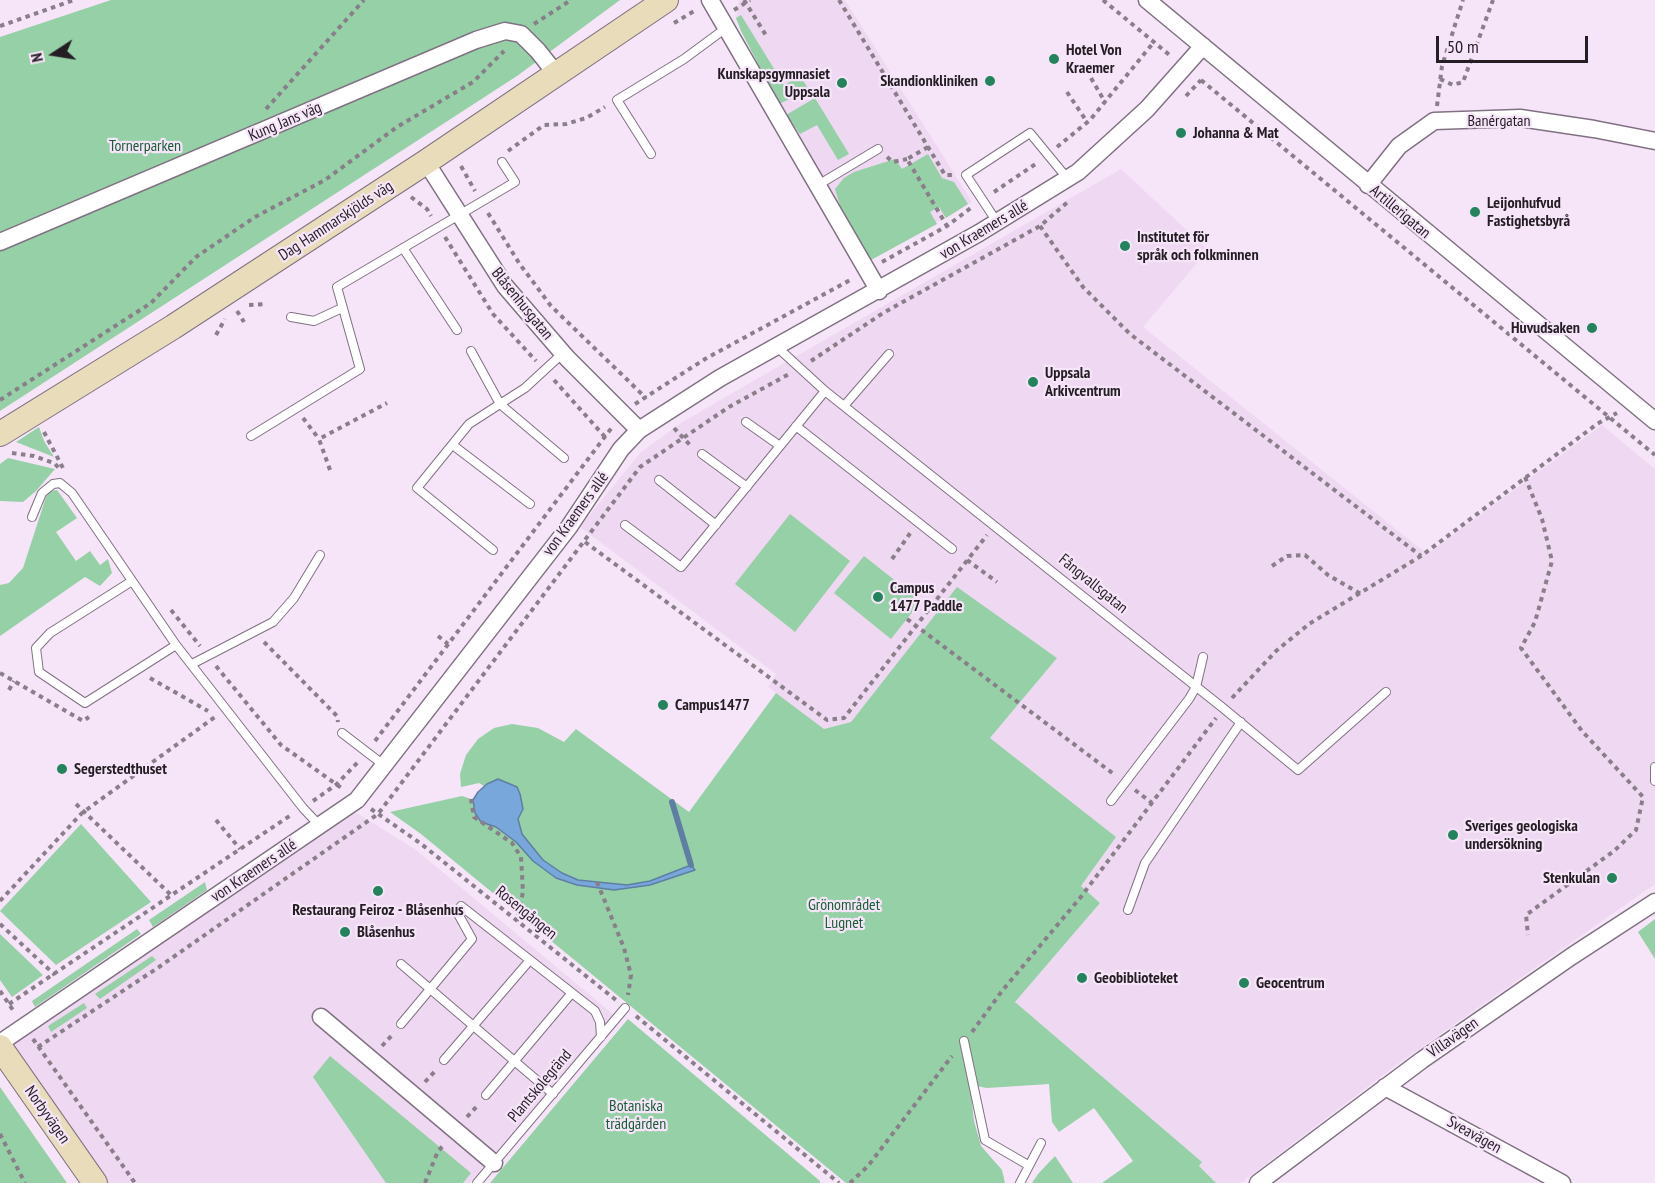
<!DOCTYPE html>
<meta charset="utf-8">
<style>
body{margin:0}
#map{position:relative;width:1655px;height:1183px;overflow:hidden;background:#f6e5f8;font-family:"PT Sans Narrow",sans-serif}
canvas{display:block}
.north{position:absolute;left:24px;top:24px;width:60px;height:60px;-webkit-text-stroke:4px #f6e5f8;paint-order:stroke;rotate:258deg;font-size:16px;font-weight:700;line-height:24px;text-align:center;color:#241d24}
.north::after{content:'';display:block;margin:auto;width:21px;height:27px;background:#241d24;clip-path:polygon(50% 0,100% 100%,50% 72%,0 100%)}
.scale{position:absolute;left:1436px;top:36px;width:152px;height:27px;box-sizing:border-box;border:3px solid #241d24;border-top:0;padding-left:8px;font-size:18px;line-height:21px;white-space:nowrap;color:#241d24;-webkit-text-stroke:4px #f6e5f8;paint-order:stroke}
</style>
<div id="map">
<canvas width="1655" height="1183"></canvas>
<div class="north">N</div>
<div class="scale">50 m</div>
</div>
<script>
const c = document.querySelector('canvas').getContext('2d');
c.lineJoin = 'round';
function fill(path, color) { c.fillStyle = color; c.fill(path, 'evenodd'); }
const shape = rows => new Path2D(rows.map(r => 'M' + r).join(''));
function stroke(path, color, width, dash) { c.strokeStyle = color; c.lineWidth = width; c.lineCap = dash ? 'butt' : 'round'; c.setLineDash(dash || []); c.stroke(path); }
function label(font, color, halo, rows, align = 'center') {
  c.font = font + ' "PT Sans Narrow",sans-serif'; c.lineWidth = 4.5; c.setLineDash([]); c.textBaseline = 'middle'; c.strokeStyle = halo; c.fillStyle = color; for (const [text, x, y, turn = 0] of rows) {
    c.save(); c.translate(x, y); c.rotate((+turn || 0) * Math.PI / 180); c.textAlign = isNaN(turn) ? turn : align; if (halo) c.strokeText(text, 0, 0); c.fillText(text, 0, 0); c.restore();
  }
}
const built = shape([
 [739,0,845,0,972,202,871,260,779,104,741,31,736,18],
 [1121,169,1208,250,1143,327,1427,554,1602,425,1655,469,1655,884,1395,1066,1241,1183,1216,1183,1199,1166,1202,1162,1015,1002,1100,903,1081,886,1116,837,990,738,1057,658,957,588,851,722,824,729,768,687,776,674,580,527,640,453,684,421],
 [353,811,415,849,614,1015,470,1183,99,1183,4,1048]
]);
const green = shape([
 [111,0,620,0,517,76,0,411,0,37],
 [741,15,784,85,800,76,809,90,779,104,741,31,736,18],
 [815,98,849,154,838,160,817,125,800,134,786,115],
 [928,154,942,178,954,182,968,204,946,218,939,207,930,212,937,224,871,260,841,209,835,189,844,178,854,172,895,159,902,169],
 [39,427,44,441,54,457,16,442],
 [8,458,55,469,36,491,23,502,0,501,0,464],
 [57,490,77,518,56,532,76,561,90,551,100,565,108,559,112,573,100,586,85,577,0,636,0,585,9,583,23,568,48,491],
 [790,514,850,561,795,632,735,584],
 [864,556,921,601,891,639,834,593],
 [957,587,1057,658,990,738,1116,837,1081,886,1100,903,1015,1002,1202,1162,1199,1166,1216,1183,1102,1183,1133,1161,1094,1108,1059,1132,1052,1122,1049,1084,987,1088,970,1085,974,1121,981,1146,1002,1170,1005,1183,846,1183,421,834,390,812,462,796,474,800,484,786,479,783,461,787,460,774,466,755,478,739,494,728,512,724,538,728,564,742,576,729,689,812,776,693,824,729,851,722],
 [81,824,151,902,56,965,0,911],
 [205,882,207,890,153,927,149,920],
 [1655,919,1655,959,1638,932],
 [137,929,141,934,35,1007,32,1001],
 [0,934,43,975,12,997,0,980],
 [152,956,156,960,100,999,95,994],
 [84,1003,87,1008,51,1032,48,1026],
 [628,1019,820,1181,820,1183,490,1183],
 [330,1056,471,1173,463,1183,386,1183,313,1077],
 [0,1087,67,1183,0,1183],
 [1055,1156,1073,1183,1032,1183,1038,1174]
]);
const water = shape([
 [498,779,517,787,520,794,523,809,518,819,522,834,543,860,562,873,578,880,627,885,650,881,691,865,695,870,650,885,614,890,577,885,556,878,533,861,516,842,496,827,481,822,475,813,473,800,478,792,487,784,498,779]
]);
const stream = shape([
 [672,802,691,865]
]);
const path = shape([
 [744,0,767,37],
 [839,0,945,175,953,175],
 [1103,0,1172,57],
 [734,10,750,0],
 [674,23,696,10],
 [534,24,571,0],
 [0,26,74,0],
 [1091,78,1105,102],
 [1440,79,1453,85,1463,82,1493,0],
 [1201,80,1655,455],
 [1067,92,1087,122],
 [1186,96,1201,80],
 [1437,106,1442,66,1463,0],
 [266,109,364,0],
 [928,147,907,159,947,226],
 [1057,147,1090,120,1154,42],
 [508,151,544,125,566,124,586,118,605,107],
 [887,157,893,162,907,159],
 [461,166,475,191],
 [994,192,1037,163],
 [411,197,427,209,431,216],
 [488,213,519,263,551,306,646,398],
 [1040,226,1083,287,1130,334,1421,556],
 [445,237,493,314,536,361],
 [882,262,947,226,972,207],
 [249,305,267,304],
 [237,311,244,322],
 [216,335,225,319],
 [811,361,883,313,1040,226,1069,201],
 [554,380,605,437],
 [0,400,151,303,196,257,255,217,325,180,397,127,473,82,504,51],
 [635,404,705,359,852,279],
 [303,418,319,439],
 [674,428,691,446],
 [44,432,64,470],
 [12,453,34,456,54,463,61,470],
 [330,470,319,439,387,403],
 [1525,477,1542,519,1552,561,1535,622,1521,648,1582,731,1643,797,1636,830,1614,851,1526,915,1528,935],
 [585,542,827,720,844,718,987,535],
 [892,559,911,532],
 [967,560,997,582],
 [1272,566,1287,556,1305,555,1328,575,1361,594],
 [171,610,200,646],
 [907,619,1115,775],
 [438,636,448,644],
 [264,642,337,716,338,722],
 [216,666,281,745,343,789],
 [0,673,83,721,89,717],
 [150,678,208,711],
 [9,690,14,681],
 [1232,698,1276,651,1309,624,1421,556,1597,424,1617,413],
 [375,741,613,426],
 [1135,790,1152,803],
 [471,799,474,817,512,843,521,857,523,892,517,921],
 [313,801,337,784,359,761],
 [76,804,172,896],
 [371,809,420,843,616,1000],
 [216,820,240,849],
 [597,882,624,948,631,975,628,995],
 [0,901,82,813,215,717],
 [0,924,55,975],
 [0,991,15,1013],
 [9,1004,291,815],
 [636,1016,839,1183],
 [972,1032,1002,991,1080,898,1216,718],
 [33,1039,135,1183],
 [382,1046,393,1034],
 [38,1047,159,967,378,814,640,467,729,407,789,374],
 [425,1082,436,1070],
 [467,1117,478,1105],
 [0,1134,25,1183],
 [425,1183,438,1151,445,1144],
 [850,1183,868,1166,952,1056]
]);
const lane = shape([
 [651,154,617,100,684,59,726,28],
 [818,185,878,149],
 [997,222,966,175,1030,133,1067,178],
 [403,248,457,330],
 [291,317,314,321,342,308],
 [777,347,825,391,1223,708,1298,770,1386,692],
 [471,351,500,404,469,424,417,488,493,550],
 [563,353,525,388,500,404,564,458],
 [844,406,889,354],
 [746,422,780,446],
 [796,426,952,549],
 [251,436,360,369,337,287,515,182,502,162],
 [454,446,530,504],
 [702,454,747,487],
 [659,480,716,525],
 [32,517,42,493,53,484,60,483,72,493,176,645,303,808,320,826],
 [625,525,681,567,825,391],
 [132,581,50,633,36,648,39,672,85,703,176,645],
 [192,664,273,622,294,598,320,555],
 [342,733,385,766],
 [1655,767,1655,781],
 [1111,801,1189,699,1196,687,1203,657],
 [1128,910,1145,863,1241,722],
 [401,964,553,1094],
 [401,1024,472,939,457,912,461,906,595,1011,600,1022,601,1037],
 [964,1041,985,1140,1028,1165],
 [444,1060,530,960],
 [486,1095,571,994],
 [477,1183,625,1008],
 [1020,1183,1041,1143]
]);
const street = shape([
 [710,0,879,291],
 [1147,0,1655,421],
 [426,162,505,286,567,358,639,430],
 [1368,185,1399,146,1434,121,1520,118,1594,129,1655,141],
 [0,242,476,40,505,31,521,34,538,51,557,75],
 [321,1017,494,1163],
 [0,1043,357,800,569,527,621,449,639,430,720,378,979,233,1078,172,1147,109,1203,46],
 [1385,1087,1562,1183],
 [1258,1183,1422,1060,1572,956,1655,902]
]);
const secondary = shape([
 [0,434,173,327,426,162,666,0],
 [0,1047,95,1183]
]);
const markers = [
 [1054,59,6,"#22835c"],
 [990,81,6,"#22835c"],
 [842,83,6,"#22835c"],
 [1181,133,6,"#22835c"],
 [1475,212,6,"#22835c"],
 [1125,246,6,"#22835c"],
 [1592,328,6,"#22835c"],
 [1033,382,6,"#22835c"],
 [878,597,6,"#22835c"],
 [663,705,6,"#22835c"],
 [62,769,6,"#22835c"],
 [1453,835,6,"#22835c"],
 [1612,878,6,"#22835c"],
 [378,891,6,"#22835c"],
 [345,932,6,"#22835c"],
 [1082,978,6,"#22835c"],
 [1244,983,6,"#22835c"]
];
const poiNames = [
 ["Hotel Von",1066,50],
 ["Kraemer",1066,68],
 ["Kunskapsgymnasiet",830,74,"right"],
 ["Uppsala",830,92,"right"],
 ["Skandionkliniken",978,81,"right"],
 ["Johanna & Mat",1193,133],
 ["Leijonhufvud",1487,203],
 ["Fastighetsbyrå",1487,221],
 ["Institutet för",1137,237],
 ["språk och folkminnen",1137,255],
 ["Huvudsaken",1580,328,"right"],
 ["Uppsala",1045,373],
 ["Arkivcentrum",1045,391],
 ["Campus",890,588],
 ["1477 Paddle",890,606],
 ["Campus1477",675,705],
 ["Segerstedthuset",74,769],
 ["Sveriges geologiska",1465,826],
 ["undersökning",1465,844],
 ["Stenkulan",1600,878,"right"],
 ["Restaurang Feiroz - Blåsenhus",378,910,"center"],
 ["Blåsenhus",357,932],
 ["Geobiblioteket",1094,978],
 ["Geocentrum",1256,983]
];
const streetNames = [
 ["Banérgatan",1499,121],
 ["Kung Jans väg",285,122,-23],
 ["Artillerigatan",1400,212,40],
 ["Dag Hammarskjölds väg",336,221,-33],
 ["von Kraemers allé",984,230,-31],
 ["Blåsenhusgatan",522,304,51],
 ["von Kraemers allé",576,514,-54],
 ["Fångvallsgatan",1093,584,39],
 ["von Kraemers allé",254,871,-34],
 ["Rosengången",526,913,39],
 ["Villavägen",1453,1038,-35],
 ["Plantskolegränd",540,1086,-50],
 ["Norbyvägen",47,1115,55],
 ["Sveavägen",1474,1135,29]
];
const parkNames = [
 ["Tornerparken",145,146],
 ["Grönområdet",844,905],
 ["Lugnet",844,923],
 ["Botaniska",636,1106],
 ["trädgården",636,1124]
];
fill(built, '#efd8f1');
fill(green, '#95d0a6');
fill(water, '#78a7db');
stroke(water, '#5f7ea4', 1.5);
stroke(stream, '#5f7ea4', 6);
stroke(lane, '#807182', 10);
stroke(street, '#807182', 19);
stroke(secondary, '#807182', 26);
stroke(path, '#897e8a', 4, [4.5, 4.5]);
stroke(lane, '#fff', 8);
stroke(street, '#fff', 16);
stroke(secondary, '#e8dcbb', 24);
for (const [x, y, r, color] of markers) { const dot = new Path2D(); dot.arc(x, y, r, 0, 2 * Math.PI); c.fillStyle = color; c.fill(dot); stroke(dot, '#f6e5f8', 2); }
label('bold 16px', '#241d24', '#f6e5f8', poiNames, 'left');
label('16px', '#241d24', '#f6e5f8', streetNames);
label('16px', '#165e34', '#f6e5f8', parkNames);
</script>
